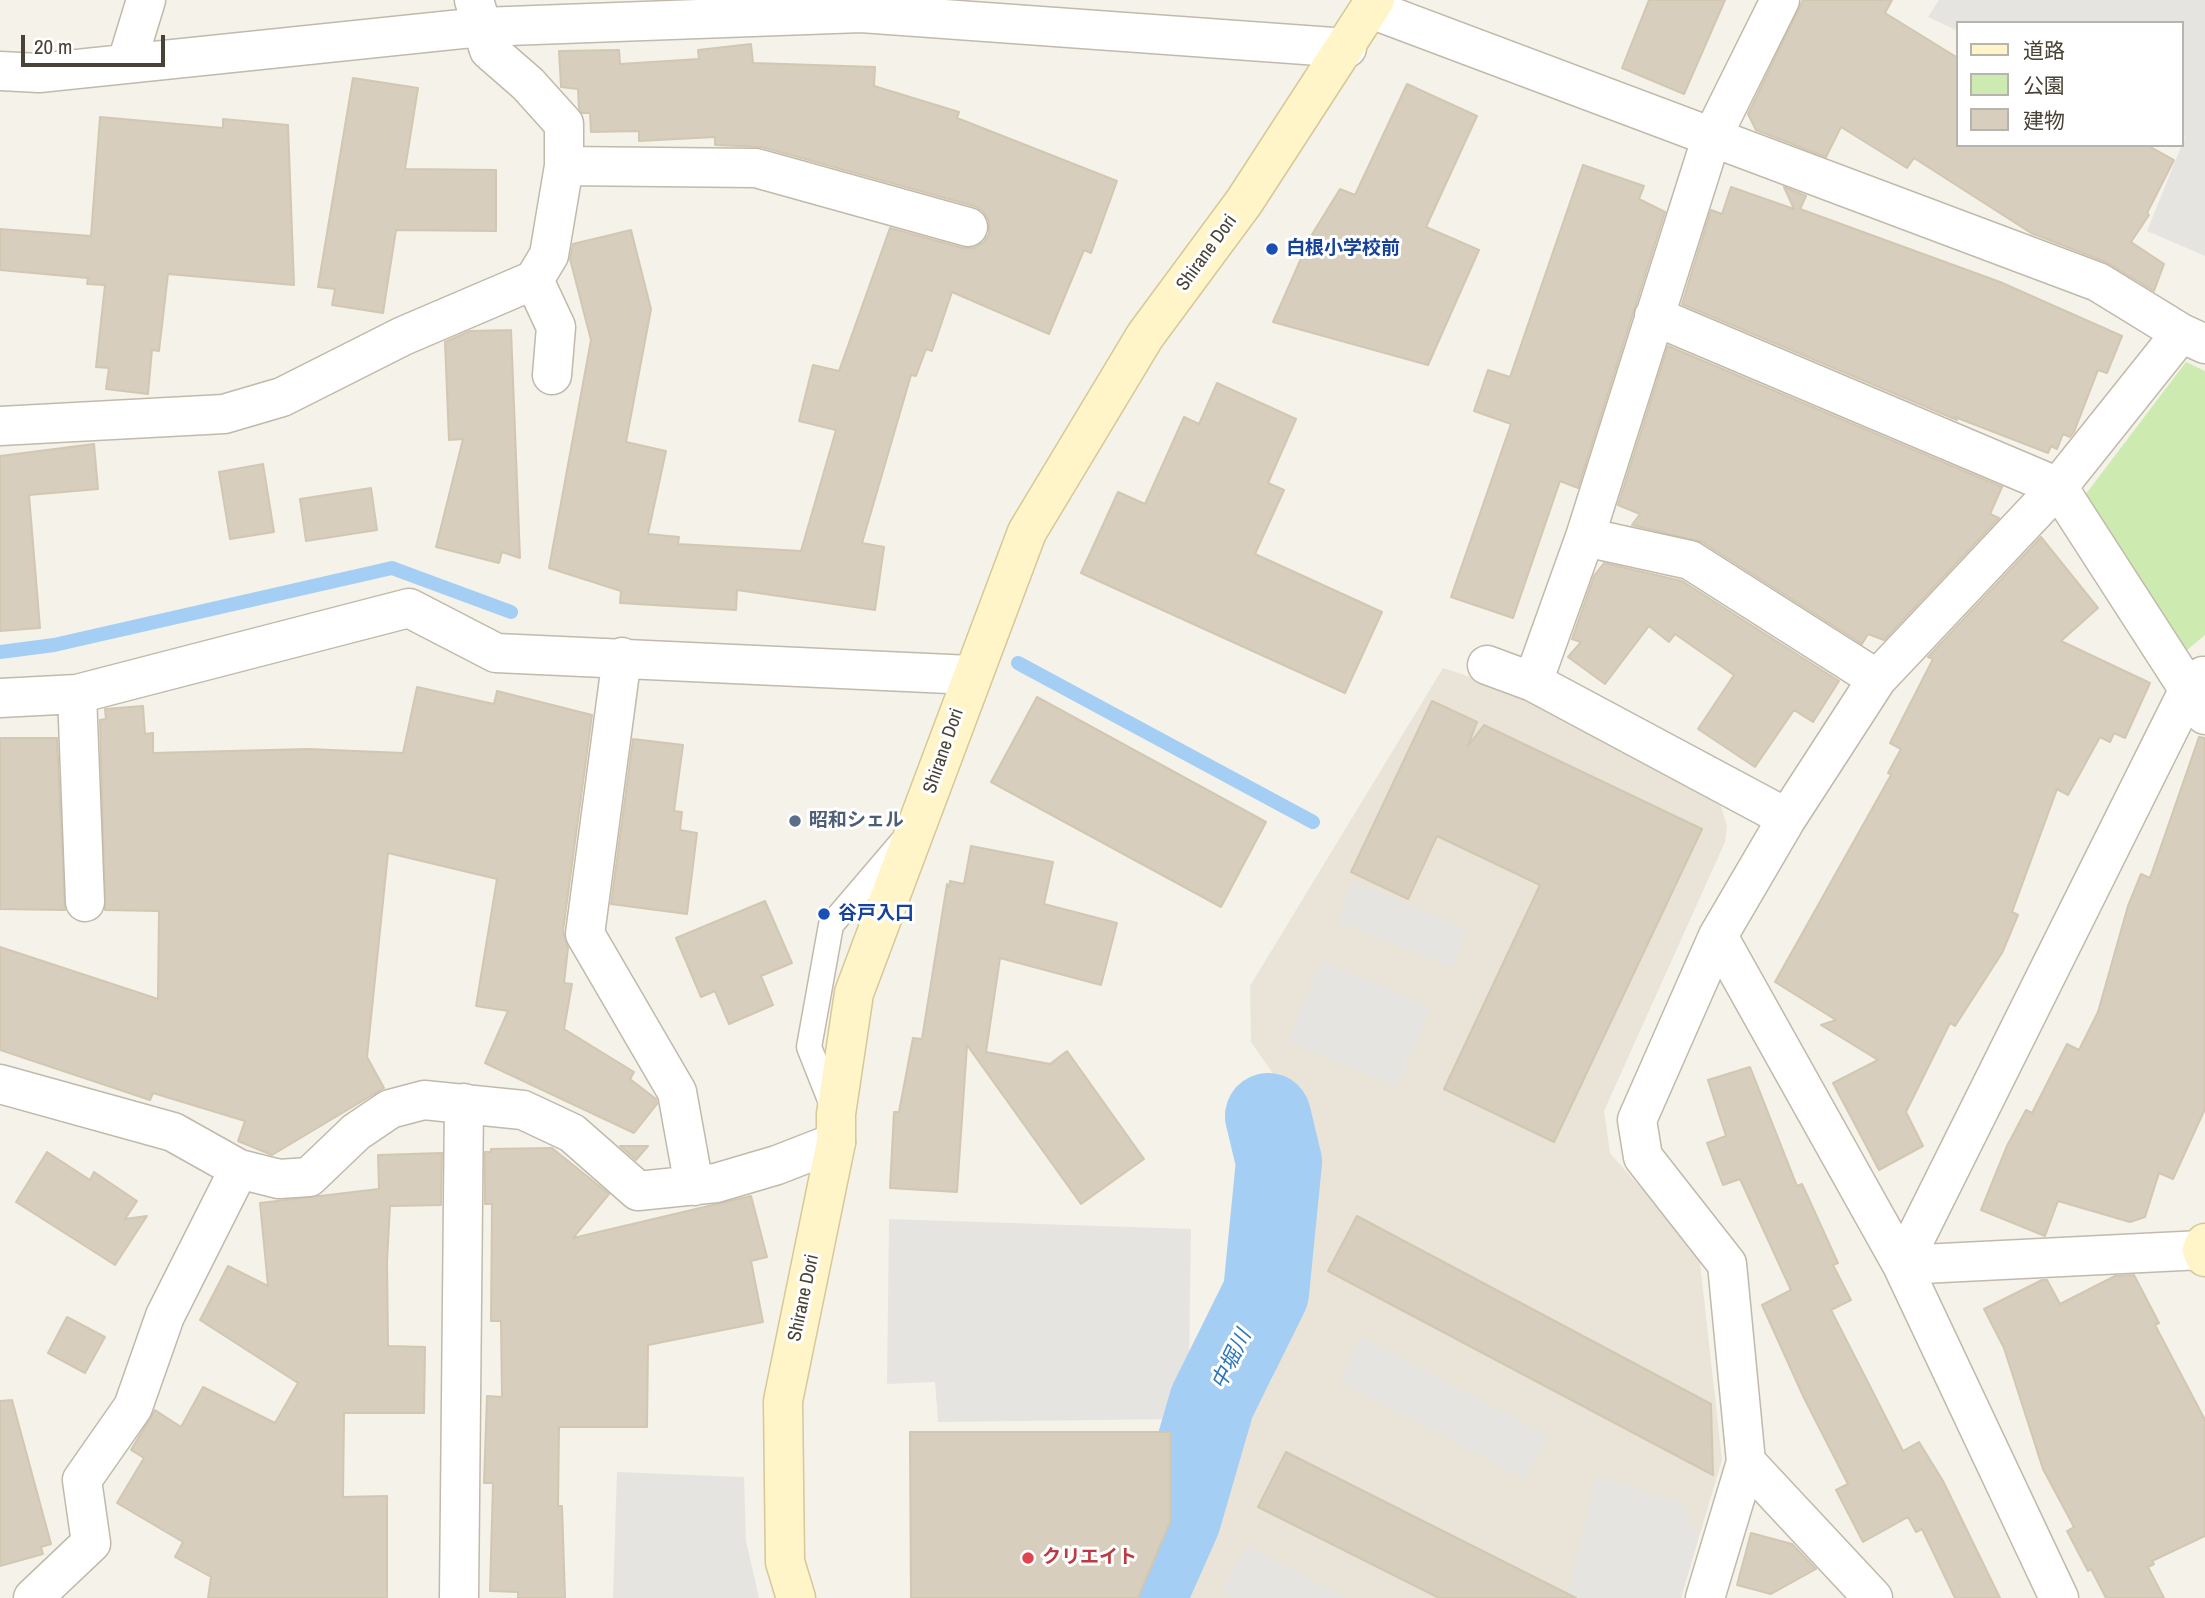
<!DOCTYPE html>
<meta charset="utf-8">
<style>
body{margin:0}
#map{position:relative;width:2205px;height:1598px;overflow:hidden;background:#f5f2e9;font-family:"Archivo Narrow","Noto Sans JP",sans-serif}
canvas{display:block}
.legend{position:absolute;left:1956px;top:21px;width:228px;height:126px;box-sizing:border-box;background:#fff;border:2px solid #b6b4af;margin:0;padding:9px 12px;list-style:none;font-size:21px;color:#494337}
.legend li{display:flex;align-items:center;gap:14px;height:35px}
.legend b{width:35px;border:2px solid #b6b4af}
.scale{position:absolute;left:21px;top:35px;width:144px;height:32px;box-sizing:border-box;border:4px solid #494337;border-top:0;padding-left:9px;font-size:21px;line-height:24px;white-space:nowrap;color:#494337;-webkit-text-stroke:5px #fff;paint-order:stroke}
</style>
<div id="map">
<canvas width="2205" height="1598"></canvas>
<ul class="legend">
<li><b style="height:9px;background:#fff5c9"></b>道路</li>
<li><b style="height:19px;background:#cdeab1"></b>公園</li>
<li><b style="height:19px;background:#d7cebe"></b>建物</li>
</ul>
<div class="scale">20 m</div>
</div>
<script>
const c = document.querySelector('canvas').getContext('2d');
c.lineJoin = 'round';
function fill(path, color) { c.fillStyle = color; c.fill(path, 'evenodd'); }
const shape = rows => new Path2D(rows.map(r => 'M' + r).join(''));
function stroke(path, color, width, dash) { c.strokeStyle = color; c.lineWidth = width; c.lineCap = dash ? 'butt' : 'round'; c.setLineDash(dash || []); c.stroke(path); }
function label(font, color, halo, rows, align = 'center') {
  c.font = font + ' "Archivo Narrow","Noto Sans JP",sans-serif'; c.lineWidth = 6; c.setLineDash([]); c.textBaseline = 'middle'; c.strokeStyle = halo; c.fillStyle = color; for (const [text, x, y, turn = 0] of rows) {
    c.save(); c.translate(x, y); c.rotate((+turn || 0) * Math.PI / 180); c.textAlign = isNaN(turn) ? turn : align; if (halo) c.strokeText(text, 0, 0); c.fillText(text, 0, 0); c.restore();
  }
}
const residential = shape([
 [1443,668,1492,684,1587,728,1720,803,1727,826,1725,842,1604,1111,1610,1153,1699,1254,1722,1460,1681,1598,1164,1598,1204,1501,1272,1379,1286,1318,1280,1263,1295,1176,1276,1078,1251,1042,1250,986]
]);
const green = shape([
 [2186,362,2205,371,2205,635,2187,650,2079,503]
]);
const parking = shape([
 [1939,0,2205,0,2205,256,2147,231,2185,137,2182,135,2182,23,1958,23,1958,31,1928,17],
 [1352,881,1468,929,1452,967,1337,921],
 [1321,961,1431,1007,1397,1087,1288,1041],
 [889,1219,1191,1229,1189,1370,1179,1419,938,1422,935,1382,887,1384],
 [1361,1337,1547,1435,1525,1479,1339,1381],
 [617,1472,744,1477,746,1541,759,1598,613,1598],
 [1597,1475,1682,1503,1698,1537,1681,1598,1566,1598],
 [1246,1545,1346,1598,1234,1598,1222,1592]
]);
const stream = shape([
 [0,652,54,645,392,568,511,612],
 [1018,663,1313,822]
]);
const river = shape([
 [1143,1598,1178,1519,1212,1402,1266,1293,1279,1162,1268,1116]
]);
const building = shape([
 [1649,0,1725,0,1684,94,1622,68,1649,0],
 [1803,0,1892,0,1885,13,1958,58,1958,145,2147,145,2174,160,2147,213,2149,215,2131,242,2164,264,2154,291,2106,262,2031,233,1914,158,1907,168,1841,127,1826,157,1756,130,1748,114,1803,0],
 [751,44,753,63,875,67,874,86,959,112,957,118,1117,181,1091,253,1084,250,1049,334,952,292,932,351,926,349,916,376,911,375,862,543,884,547,875,610,737,590,736,610,620,603,621,591,549,568,591,340,570,259,573,244,631,230,651,309,626,442,666,451,648,534,679,537,678,544,801,551,836,430,799,421,813,365,839,371,890,228,963,248,974,248,984,242,989,234,989,221,983,211,974,206,762,147,715,145,715,137,639,141,639,131,591,132,590,113,582,113,579,108,578,89,561,87,559,51,619,50,620,64,699,59,698,50,751,44],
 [353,78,418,88,405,169,496,170,496,231,396,230,383,313,332,305,335,289,318,287,353,78],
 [1407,84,1477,116,1426,227,1479,250,1428,365,1273,322,1311,236,1340,189,1355,195,1407,84],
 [100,117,223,128,223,119,288,125,294,285,168,274,159,351,152,350,148,394,106,389,109,368,96,367,105,285,87,284,88,278,0,270,0,229,91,236,100,117],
 [1583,165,1644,186,1639,199,1665,212,1578,488,1560,481,1513,618,1451,597,1511,424,1474,411,1488,370,1510,377,1583,165],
 [1731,187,1794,209,1784,187,1806,196,1800,209,2000,282,2122,336,2107,373,2098,370,2074,432,2070,437,2063,434,2057,449,2051,446,2048,453,1955,417,1957,420,1682,304,1711,210,1722,214,1731,187],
 [511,330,520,558,502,552,499,563,436,547,463,439,449,440,445,342,470,331,511,330],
 [1668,346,2002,487,1990,514,1999,518,1884,640,1868,634,1862,644,1702,542,1632,525,1640,514,1618,505,1668,346],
 [1217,383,1296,419,1268,483,1284,490,1255,554,1382,612,1345,693,1081,573,1118,492,1145,504,1184,417,1199,424,1217,383],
 [94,444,98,489,29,495,40,628,0,631,0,456,94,444],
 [263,464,274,532,230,539,219,472,263,464],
 [371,488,377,530,306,541,300,499,371,488],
 [2041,537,2098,608,2061,641,2150,683,2125,738,2114,733,2110,742,2100,737,2068,795,2057,789,2012,912,2018,915,2002,953,1955,1026,1950,1023,1906,1112,1923,1146,1879,1170,1833,1083,1878,1060,1821,1025,1836,1020,1775,982,1891,775,1888,773,1901,749,1890,743,1933,659,1928,657,2041,537],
 [1604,563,1682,581,1839,681,1813,722,1794,710,1755,767,1698,729,1734,675,1675,634,1669,642,1649,626,1605,684,1568,657,1581,642,1572,639,1594,576,1604,563],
 [417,687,494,704,497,691,592,715,563,931,568,948,564,983,572,984,564,1029,634,1072,630,1079,656,1099,657,1104,634,1133,485,1063,508,1011,476,1006,497,879,388,853,367,1057,384,1088,272,1155,238,1141,245,1121,153,1093,150,1100,0,1050,0,947,158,999,159,911,105,910,100,720,106,719,105,709,143,706,145,734,153,733,153,753,308,749,403,753,417,687],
 [1037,697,1266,822,1221,907,991,782,1037,697],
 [1432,701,1477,722,1468,746,1484,725,1702,829,1554,1142,1444,1089,1540,885,1437,836,1408,899,1351,872,1432,701],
 [2199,737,2205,738,2205,1109,2173,1179,2159,1173,2145,1217,2130,1222,2058,1201,2045,1236,1981,1210,2007,1146,2026,1110,2032,1113,2067,1044,2079,1050,2098,1012,2128,906,2141,874,2150,878,2199,737],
 [0,738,57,738,65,910,0,909,0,738],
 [633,739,683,745,674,811,682,812,680,830,697,833,687,914,611,904,633,739],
 [971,846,1053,862,1044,904,1117,923,1101,985,1000,958,986,1052,1050,1064,1067,1051,1144,1159,1081,1204,967,1045,957,1192,890,1188,894,1112,899,1112,913,1038,922,1039,947,884,949,887,950,881,964,884,971,846],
 [765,901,792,963,761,976,773,1005,729,1024,715,991,701,997,676,938,765,901],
 [1750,1067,1797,1186,1802,1184,1838,1263,1833,1265,1851,1300,1831,1310,1903,1451,1919,1442,1943,1481,2000,1598,1955,1598,1922,1529,1916,1532,1908,1517,1863,1542,1836,1490,1848,1484,1804,1398,1762,1305,1791,1290,1740,1179,1723,1185,1707,1143,1726,1136,1708,1080,1750,1067],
 [620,1146,648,1146,636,1160,620,1146],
 [552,1148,609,1194,573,1238,751,1196,767,1257,751,1261,763,1322,648,1345,647,1427,559,1427,558,1506,562,1506,565,1598,518,1598,518,1592,490,1591,493,1483,484,1483,487,1396,502,1397,501,1321,491,1321,492,1204,485,1204,485,1152,491,1152,491,1149,552,1148],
 [47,1152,90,1180,94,1172,137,1201,125,1219,147,1216,115,1265,16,1202,47,1152],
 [442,1153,441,1205,390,1206,387,1262,388,1346,425,1347,424,1413,344,1413,343,1497,387,1496,387,1598,208,1598,211,1577,175,1557,183,1542,117,1503,144,1458,131,1450,155,1410,181,1427,203,1387,275,1423,298,1383,200,1320,228,1266,268,1286,260,1203,379,1189,378,1155,442,1153],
 [1357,1216,1711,1404,1713,1475,1328,1271,1357,1216],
 [2134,1275,2159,1323,2155,1325,2205,1420,2205,1536,2152,1561,2154,1564,2148,1567,2164,1598,2106,1598,2091,1569,2088,1571,2067,1531,2074,1527,2043,1469,2004,1348,1984,1309,2042,1280,2047,1280,2060,1304,2115,1276,2134,1275],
 [67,1317,105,1337,85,1373,48,1353,67,1317],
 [12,1400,51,1544,41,1547,43,1554,0,1566,0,1401,12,1400],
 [910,1432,1170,1432,1170,1522,1138,1598,911,1598,910,1432],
 [1286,1452,1576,1598,1439,1598,1258,1507,1286,1452],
 [1751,1533,1792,1544,1816,1569,1771,1594,1737,1585,1751,1533]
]);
const lane = shape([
 [834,1110,809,1047,831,925,901,843]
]);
const street = shape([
 [1780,0,1711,139,1585,537,1533,682,1787,818],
 [1371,9,2098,282,2181,333,2205,344],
 [127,62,146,0],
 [0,71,39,73,481,27,861,13,1347,48],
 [564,166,756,168,968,227],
 [534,280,556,327,552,375],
 [1654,316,2058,487,2181,333],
 [0,426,224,414,282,397,403,336,534,280,549,255,564,166,564,124,528,84,489,50,474,0],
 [1585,537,1690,560,1877,679],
 [622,657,585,934,677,1092,694,1186],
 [1487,665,1533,682],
 [77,694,85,902],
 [0,698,77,694,409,608,496,653,971,675],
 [1718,936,1902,1265,2059,1598],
 [0,1084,173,1132,239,1169],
 [2202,1250,1902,1265,2189,689,2203,676],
 [1746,1462,1873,1598],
 [33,1598,91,1543,82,1480,133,1407,165,1316,239,1169,279,1179,309,1177,356,1132,390,1109,424,1100,523,1110,572,1133,638,1191,716,1183,777,1165,836,1142],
 [459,1598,464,1103],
 [1705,1598,1746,1462,1727,1264,1643,1157,1637,1120,1718,936,1787,818,1877,679,2058,487,2205,715]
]);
const secondary = shape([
 [2205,1243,2202,1250,2205,1257],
 [796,1598,785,1562,783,1401,836,1142,836,1114,854,993,1027,532,1145,336,1244,202,1375,0]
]);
const markers = [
 [1272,249,7,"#1a4fb4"],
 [795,821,7,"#5c6f8a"],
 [824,914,7,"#1a4fb4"],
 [1028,1558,7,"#e0444e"]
];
const transitNames = [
 ["白根小学校前",1286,249],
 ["谷戸入口",838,914]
];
const streetNames = [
 ["Shirane Dori",1207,253,-54],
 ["Shirane Dori",944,751,-71],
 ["Shirane Dori",804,1298,-78]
];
const serviceNames = [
 ["昭和シェル",809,821]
];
const healthNames = [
 ["クリエイト",1042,1558]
];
const waterNames = [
 ["中堀川",1232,1360,-64]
];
fill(residential, '#e9e4d7');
fill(green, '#cdeab1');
fill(parking, '#e6e4e1');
stroke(stream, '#a4cef3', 14);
stroke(river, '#a4cef3', 86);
fill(building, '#d7cebe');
stroke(building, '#d2c7b1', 2);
stroke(lane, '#c1baab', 27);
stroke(street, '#c1baab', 41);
stroke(secondary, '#d6c897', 41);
stroke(lane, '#fff', 24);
stroke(street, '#fff', 38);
stroke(secondary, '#fff5c9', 38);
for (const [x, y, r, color] of markers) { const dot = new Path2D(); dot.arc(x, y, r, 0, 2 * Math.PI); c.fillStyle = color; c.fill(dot); stroke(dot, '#fff', 2.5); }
label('bold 19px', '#164399', '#fff', transitNames, 'left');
label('19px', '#494337', '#fff', streetNames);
label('bold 19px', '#4e5e75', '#fff', serviceNames, 'left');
label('bold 19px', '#be3a42', '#fff', healthNames, 'left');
label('italic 21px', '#2b76ba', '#fff', waterNames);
</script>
